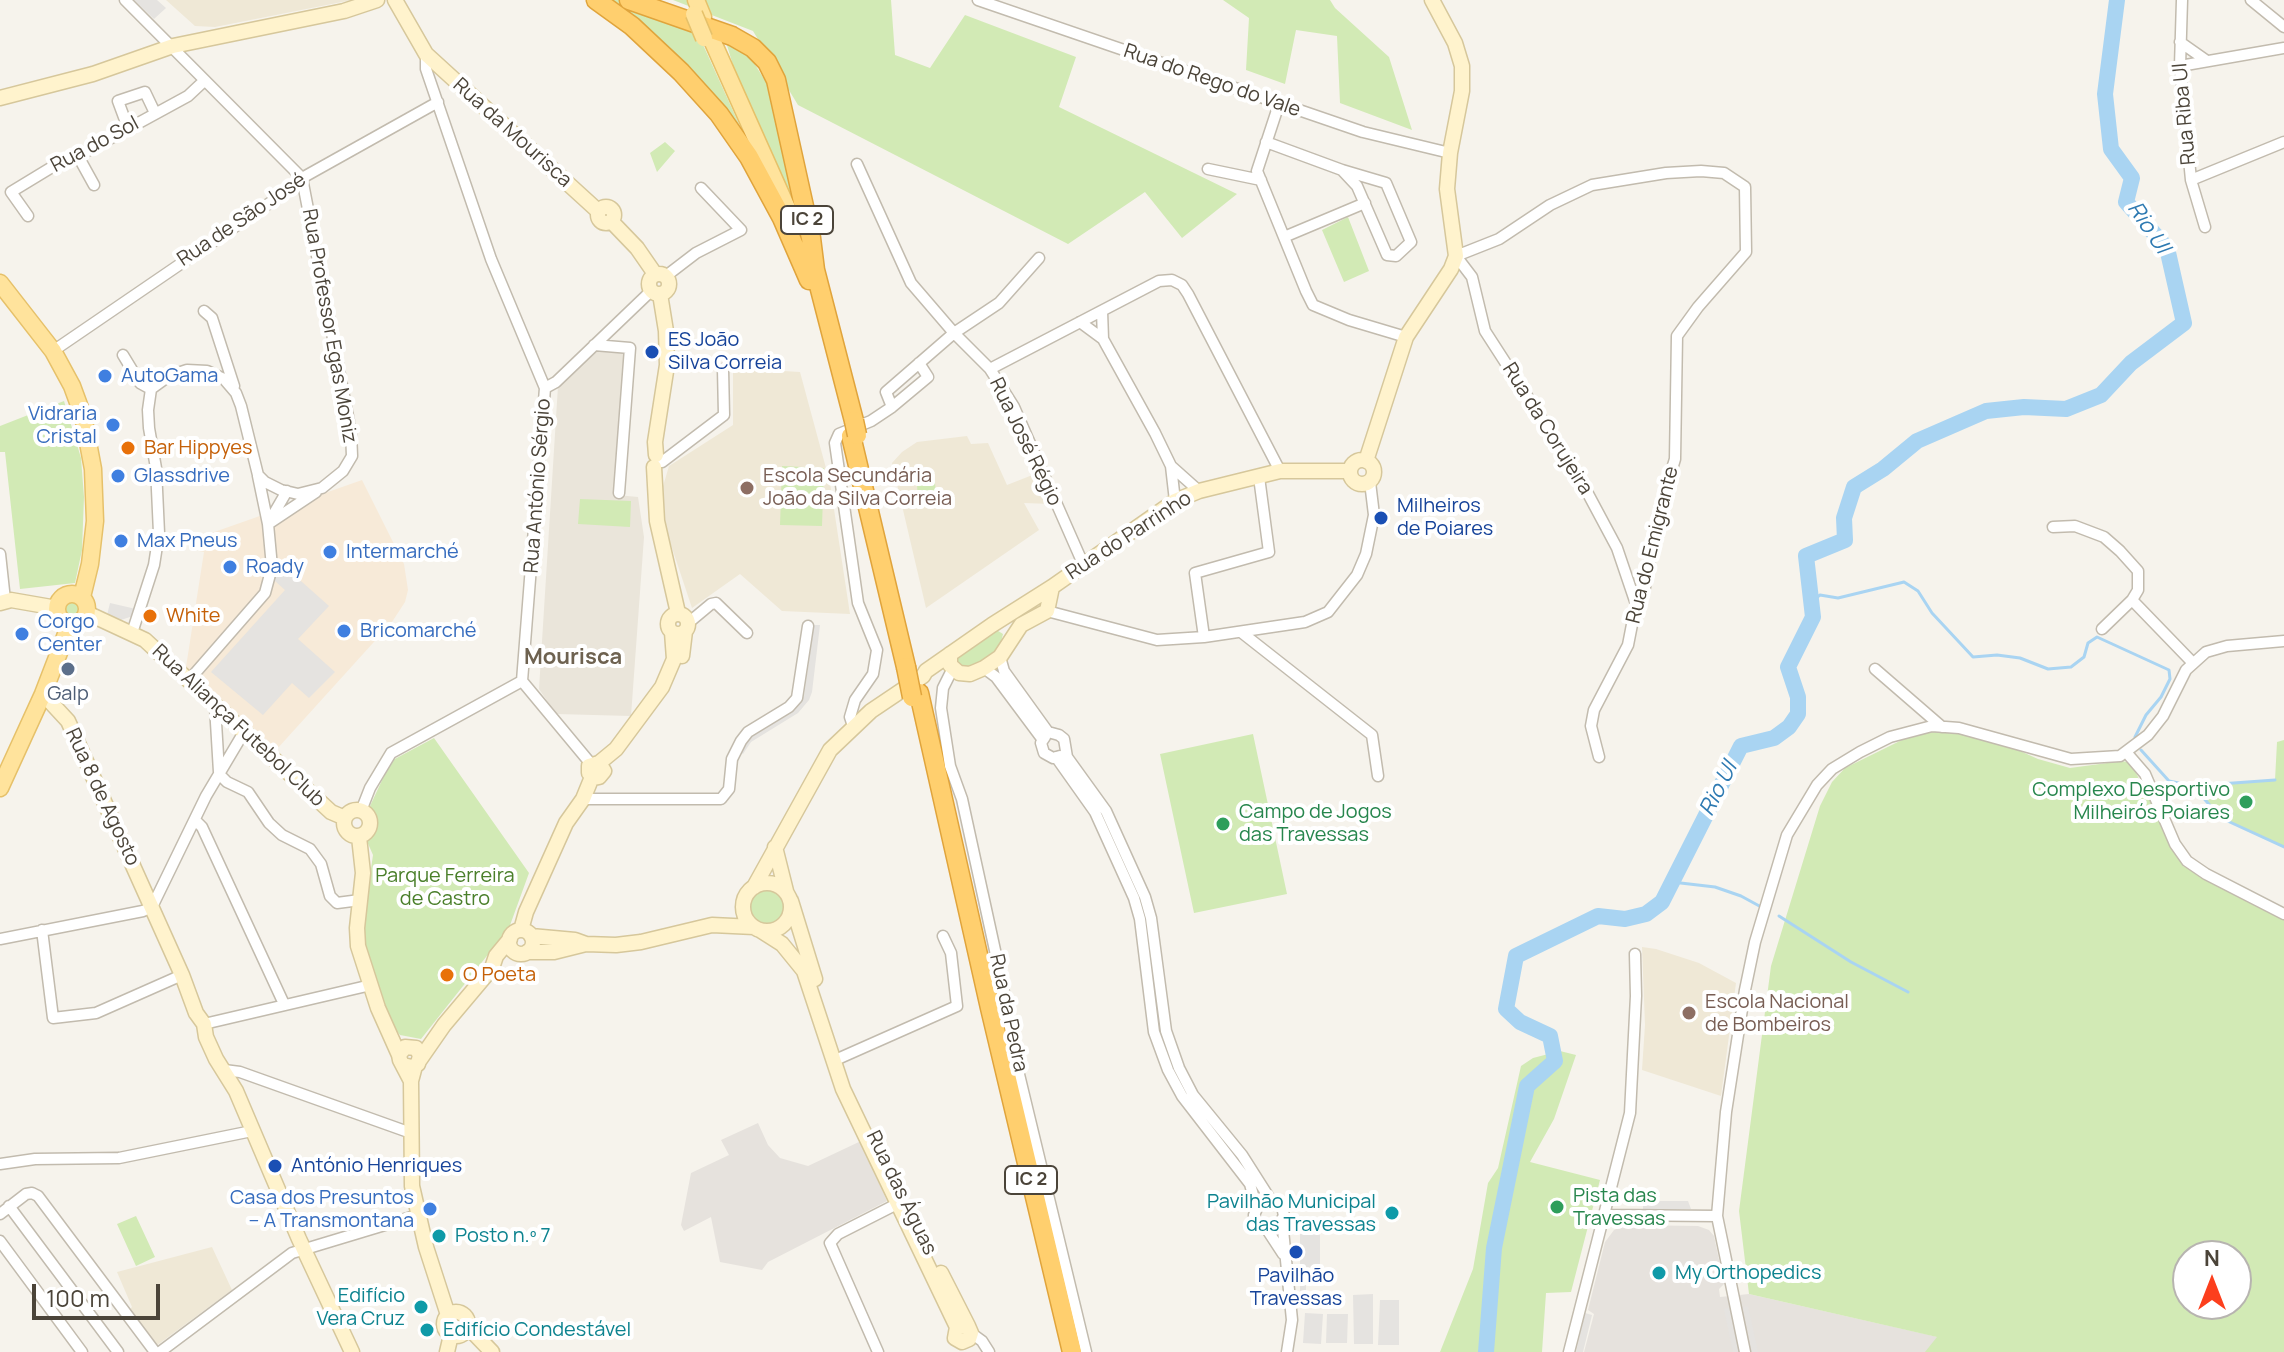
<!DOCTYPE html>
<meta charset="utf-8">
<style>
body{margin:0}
#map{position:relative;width:2284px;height:1352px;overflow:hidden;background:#f6f3ec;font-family:Manrope,sans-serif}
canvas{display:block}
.north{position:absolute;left:2172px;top:1240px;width:80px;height:80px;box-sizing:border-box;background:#fff;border:2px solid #b7b4b0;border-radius:50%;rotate:0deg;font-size:22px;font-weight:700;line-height:32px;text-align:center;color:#4b4439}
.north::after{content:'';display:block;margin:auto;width:28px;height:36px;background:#fc3f1d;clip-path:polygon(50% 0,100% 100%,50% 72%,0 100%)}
.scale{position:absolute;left:32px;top:1284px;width:128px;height:36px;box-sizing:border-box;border:4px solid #4b4439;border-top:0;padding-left:10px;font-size:24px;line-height:28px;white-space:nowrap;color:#4b4439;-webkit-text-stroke:6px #fff;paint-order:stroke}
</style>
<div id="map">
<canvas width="2284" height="1352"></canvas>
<div class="north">N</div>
<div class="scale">100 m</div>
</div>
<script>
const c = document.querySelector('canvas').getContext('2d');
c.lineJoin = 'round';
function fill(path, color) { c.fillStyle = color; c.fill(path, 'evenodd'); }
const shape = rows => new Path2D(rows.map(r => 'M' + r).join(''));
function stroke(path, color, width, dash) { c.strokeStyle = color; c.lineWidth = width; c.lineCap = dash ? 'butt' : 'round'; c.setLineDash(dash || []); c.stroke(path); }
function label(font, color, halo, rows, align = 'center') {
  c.font = font + ' Manrope,sans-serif'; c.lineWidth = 8; c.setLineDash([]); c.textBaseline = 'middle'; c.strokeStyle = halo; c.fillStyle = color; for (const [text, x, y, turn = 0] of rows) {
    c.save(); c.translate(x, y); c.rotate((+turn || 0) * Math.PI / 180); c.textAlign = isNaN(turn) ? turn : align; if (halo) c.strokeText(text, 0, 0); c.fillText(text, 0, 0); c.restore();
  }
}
const residential = shape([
 [601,348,626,349,617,495,638,497,644,537,631,716,556,714,539,689,558,386]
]);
const commercial = shape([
 [362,480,404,564,408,590,405,602,392,622,277,749,186,667,204,552,199,551,203,536]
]);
const industrial = shape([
 [758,1123,768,1145,780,1158,808,1166,861,1141,887,1201,768,1262,762,1270,720,1262,711,1217,684,1231,681,1225,691,1173,729,1155,721,1140],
 [1625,1225,1698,1226,1709,1230,1714,1236,1724,1284,1719,1289,1720,1297,1749,1294,1938,1337,1942,1352,1584,1352,1594,1314,1588,1310,1605,1242,1614,1230]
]);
const education = shape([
 [166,0,352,0,215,27,195,26],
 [733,368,800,372,830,483,850,614,782,611,740,574,692,608,667,533,661,493,669,466,733,425],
 [967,436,971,444,988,443,1007,485,1035,474,1051,504,1024,503,1039,530,926,608,892,463,902,452,917,442],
 [1642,947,1656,949,1699,963,1736,983,1721,1096,1642,1070,1645,1025],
 [212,1247,232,1290,156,1346,129,1310,132,1307,117,1272]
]);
const green = shape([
 [611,0,621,0,695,27,744,135],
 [673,0,891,0,895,55,930,68,965,15,1076,57,1059,107,1237,194,1182,238,1145,192,1068,244,798,105,753,31],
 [1223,0,1330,0,1335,8,1389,57,1412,130,1340,103,1337,36,1296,30,1285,84,1246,70,1249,18],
 [726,42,749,55,771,90,800,220,736,75],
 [665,142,675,151,657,172,650,153],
 [1348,217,1369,271,1344,282,1322,230],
 [64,401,81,458,84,497,82,550,75,583,20,589,5,452,0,452,0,426],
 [782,466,824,468,822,526,780,525],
 [935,483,937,502,918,503,917,484],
 [580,499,631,501,630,527,578,524],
 '63 610a10 10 0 1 1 20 0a10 10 0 1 1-20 0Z',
 [995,629,1003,634,1000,646,989,657,966,669,960,669,954,658],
 [1933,731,1960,732,2000,742,2038,759,2070,768,2122,761,2131,763,2183,866,2284,917,2284,1352,1925,1352,1937,1337,1749,1294,1739,1211,1771,966,1820,806,1832,782,1845,768,1910,736],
 [2188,1256,2236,1256,2236,1304,2188,1304],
 [1253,734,1287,894,1194,913,1160,754],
 [434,738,529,873,509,928,421,1039,400,1035,385,1016,362,945,363,923,373,855,366,839,376,825,370,806,391,761],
 [2284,740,2284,846,2221,818,2193,786,2275,780,2277,742],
 '750 907a17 17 0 1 1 34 0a17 17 0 1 1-34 0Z',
 [1560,1051,1576,1055,1554,1119,1530,1162,1600,1180,1571,1292,1546,1293,1542,1352,1440,1352,1473,1269,1488,1183,1498,1168,1521,1066,1533,1058],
 [136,1216,155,1257,136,1266,117,1224]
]);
const parking = shape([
 [134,0,157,0,166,8,154,19],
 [275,558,329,606,298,639,335,672,309,698,292,683,263,715,211,672,285,590,275,581],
 [110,603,136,609,133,616,121,620,107,615],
 [814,625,820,625,812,692,809,700,798,713,751,742,743,754,739,751,747,738,804,696],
 [1643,1201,1688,1201,1691,1209,1643,1209],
 [1300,1227,1320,1227,1320,1271,1306,1271,1306,1302,1300,1302],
 [1373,1294,1373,1344,1354,1344,1353,1295],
 [1380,1300,1399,1300,1399,1345,1378,1345],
 [1748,1306,1758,1352,1752,1352,1743,1307],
 [1730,1307,1739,1352,1733,1352,1724,1309],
 [1305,1313,1323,1314,1321,1344,1303,1343],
 [1585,1313,1592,1315,1583,1352,1576,1352],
 [1327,1314,1348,1314,1347,1343,1326,1343]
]);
const stream = shape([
 [1811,602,1820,595,1838,598,1904,582,1918,591,1932,613,1973,657,1997,655,2020,658,2048,669,2071,667,2084,657,2088,643,2097,637,2169,670,2170,679,2161,697,2146,715,2135,737],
 [2141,750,2169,781,2193,786,2221,818,2284,847],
 [2206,785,2275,780],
 [1672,882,1715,887,1741,896,1763,908],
 [1779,916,1851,962,1908,992]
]);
const river = shape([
 [1486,1352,1494,1248,1527,1086,1555,1061,1550,1036,1520,1022,1506,1009,1516,956,1598,916,1625,919,1646,914,1662,902,1741,746,1774,738,1789,727,1798,714,1798,697,1788,667,1813,617,1806,556,1845,540,1844,518,1854,487,1883,469,1917,441,1986,411,2024,407,2066,409,2101,395,2131,363,2184,323,2167,248,2126,202,2132,178,2111,149,2105,94,2117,0]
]);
const street = shape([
 [125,0,302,178],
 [978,0,1363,132,1450,153],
 [2182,0,2180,66,2191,180,2205,227],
 [2251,0,2284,27],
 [2180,42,2207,61],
 [426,54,426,69,491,259,545,388],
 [2180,66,2284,48],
 [1279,104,1257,171,1306,291,1313,305,1349,320,1406,337],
 [128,128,118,101,145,92,155,113],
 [1266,142,1342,170,1357,186,1387,255,1396,256,1411,242,1386,183,1342,170],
 [78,156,94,185],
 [857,164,911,283,954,333,990,369,1014,407,1084,566],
 [1208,169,1261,180],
 [2191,180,2284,142],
 [28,216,11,192,62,161,78,156,188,96,204,81],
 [1284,237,1365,203],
 [666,276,696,253,741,230,701,188],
 [204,311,212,318,234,386],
 [1102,311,1103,339],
 [1080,322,1103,339,1155,433,1171,466,1175,501],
 [594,345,630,348,619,493],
 [53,351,296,185,302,178,438,102],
 [123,355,140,383,151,389],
 [919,363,928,377,892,407,886,392,954,333,999,303,1039,258],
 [990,369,1159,281,1172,280,1182,285,1188,294,1280,471],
 [662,462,724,415,723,369],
 [1171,466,1199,491],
 [269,522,287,491],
 [268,524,316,492],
 [2053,527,2075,526,2104,537,2120,551,2138,571,2138,590,2132,600,2192,662],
 [0,554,5,600],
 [1047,611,1157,640,1204,637,1305,622,1328,612,1357,575,1366,554,1374,515,1370,482],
 [687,620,693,619,711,604,716,603,747,633],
 [2102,629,2132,600],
 [1241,632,1372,735,1378,776],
 [132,633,154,565,159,533,156,468,149,428,148,410,151,389,169,376,187,370,207,371,224,379,236,393,241,406,258,475,265,482,281,490,298,494,322,488,343,471,352,456,351,432,302,178],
 [1204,637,1195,573,1269,552,1259,477],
 [1000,657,1004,671,1048,732,1059,735,1064,739,1067,757,1106,811,1145,897,1151,918,1166,1031,1179,1068,1193,1095,1242,1155,1270,1199],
 [984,668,996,677,1043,740],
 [1875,669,1942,727],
 [950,674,943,688,941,708,950,766,962,799,1003,987,1016,1062,1086,1352],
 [190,679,265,593,272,567,268,524,258,476],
 [522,681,545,388,556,382,651,291],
 [522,681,591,764],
 [215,706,219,772],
 [853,726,850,717,855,700,873,674,877,650,858,603,835,443,839,434,871,421,892,407],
 [1045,737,1041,743,1044,753,1053,758,1060,756],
 [2126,752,2145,774,2175,844,2187,861,2206,874,2284,914],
 [1056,757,1095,812,1134,898,1140,919,1154,1032,1168,1070,1182,1096,1250,1184,1256,1206],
 [1599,757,1591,726,1594,710,1628,645,1636,604,1645,587,1658,515,1675,459,1677,336,1698,307,1746,252,1745,187,1724,173,1701,171,1666,173,1592,185,1550,205,1499,239,1456,256,1472,277,1485,331,1578,475,1617,548,1636,604],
 [219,774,227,782,248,792,269,823,282,835,310,849,321,864,330,896,337,903,360,900],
 [583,799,721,799,729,789,732,759,741,741,748,732,789,707,797,698,808,626],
 [361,811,370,788,391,753,522,681],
 [196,821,202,827,284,1004],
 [42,930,53,1018,96,1013,182,975],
 [0,939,143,911,152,907,206,796,244,732],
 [204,1024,371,985],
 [833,1061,957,1006,951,953,943,936],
 [224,1070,240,1072,411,1133],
 [0,1164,35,1159,119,1158,247,1132],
 [9,1206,118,1352],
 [0,1214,26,1194,32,1193,38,1196,155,1352],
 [1603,1215,1717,1216],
 [1282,1220,1292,1320,1287,1352],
 [1266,1228,1279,1224,1284,1216,1282,1206,1270,1199,1260,1202,1254,1215,1257,1223,1266,1228,1283,1254],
 [0,1241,82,1352],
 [971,1333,982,1341,989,1352],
 [160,1352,292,1253,418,1215],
 [878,1352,830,1243,838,1234,897,1204],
 [1569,1352,1630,1113,1636,996,1635,954],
 [1745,1352,1717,1216,1726,1112,1745,990,1755,942,1787,835,1817,785,1832,769,1860,752,1890,737,1932,726,1959,728,2071,759,2120,756,2148,735,2163,716,2186,670,2206,652,2227,646,2284,641]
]);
const secondary = shape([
 [395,0,426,54,598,211],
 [0,98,93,74,173,46,344,11,377,0],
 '598 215a8 8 0 1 1 16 0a8 8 0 1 1-16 0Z',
 [611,221,637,248,655,274],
 '649 284a10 10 0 1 1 20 0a10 10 0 1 1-20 0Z',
 [656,455,655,442,667,365,666,331,660,294],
 '1350 472a12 12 0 1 1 24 0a12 12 0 1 1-24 0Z',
 [1366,461,1406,337,1451,269,1456,256,1447,189,1450,153,1462,91,1462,66,1455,43,1432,0],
 [654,467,657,521,678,613],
 [0,603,11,600,57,608],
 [87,613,145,640,331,812,345,818],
 '668 624a10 10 0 1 1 20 0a10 10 0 1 1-20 0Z',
 [950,654,950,665,959,673,970,674,984,668,1000,657,1021,625,1047,611,1052,587],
 [682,656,685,631],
 [43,694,68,721,182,975,196,1013,204,1024,206,1037,216,1059,236,1091,299,1239,352,1352],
 [599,763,604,771,599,777,594,778,589,773,589,766,599,763,616,749,662,687,674,659,672,632],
 '344 823a13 13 0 1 1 26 0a13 13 0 1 1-26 0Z',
 [359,837,363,873,357,928,358,946,378,1008,399,1055],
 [775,847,786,891],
 '743 907a24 24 0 1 1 48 0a24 24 0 1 1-48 0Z',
 [754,887,830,750,871,711,923,676,926,671,992,625,1052,587,1175,501,1199,491,1280,471,1349,471],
 [791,901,815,979],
 [521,930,526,912,566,823,583,799,592,777],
 [760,930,782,944,804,971,843,1089,957,1327,955,1338,962,1342,969,1339,971,1333,968,1326,957,1327],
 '509 942a12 12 0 1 1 24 0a12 12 0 1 1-24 0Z',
 [531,936,575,940,586,944,616,945,641,942,712,925,754,927],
 [527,952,554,952,586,944],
 [419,1061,444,1025,492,968,496,956,510,939],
 [403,1065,412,1067,418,1064,420,1055,416,1048,405,1047,399,1055,400,1060,411,1081],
 [415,1066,411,1081,412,1186,426,1247,448,1315],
 [941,1273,968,1326],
 '444 1324a12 12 0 1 1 24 0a12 12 0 1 1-24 0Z',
 [467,1326,492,1352],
 [447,1352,451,1335]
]);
const primary = shape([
 [696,0,703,17],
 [712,40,796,228],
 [0,283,53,351,72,386,83,416,93,469,95,521,90,564,82,597],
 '57 609a15 15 0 1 1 30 0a15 15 0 1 1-30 0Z',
 [0,788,43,694,70,624]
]);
const highway = shape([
 [596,0,632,26,681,72,719,114,749,157,782,218,809,280],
 [629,0,732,36,753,48,767,62,776,80,811,238,815,270,854,421],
 [851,436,906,667],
 [919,693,990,1008,1072,1352]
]);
const primaryBridge = shape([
 [694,14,704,38]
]);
const highwayBridge = shape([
 [854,421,857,435],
 [906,667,912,697]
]);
const markers = [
 [652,352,8,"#1a4fb4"],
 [105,376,8,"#3f7fe0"],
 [113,425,8,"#3f7fe0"],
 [128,448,8,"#e8710a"],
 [118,476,8,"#3f7fe0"],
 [747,488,8,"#8d6e63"],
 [1381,518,8,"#1a4fb4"],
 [121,541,8,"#3f7fe0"],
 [330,552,8,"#3f7fe0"],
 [230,567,8,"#3f7fe0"],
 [150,616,8,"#e8710a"],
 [344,631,8,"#3f7fe0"],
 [22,634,8,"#3f7fe0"],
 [68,669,8,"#5c6f8a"],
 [2246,802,8,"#2e9e5b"],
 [1223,824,8,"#2e9e5b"],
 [447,975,8,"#e8710a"],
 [1689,1013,8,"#8d6e63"],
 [275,1166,8,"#1a4fb4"],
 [1557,1207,8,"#2e9e5b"],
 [430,1209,8,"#3f7fe0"],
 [1392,1213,8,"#0f9aa8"],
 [439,1236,8,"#0f9aa8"],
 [1296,1252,8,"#1a4fb4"],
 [1659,1273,8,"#0f9aa8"],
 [421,1307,8,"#0f9aa8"],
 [427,1330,8,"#0f9aa8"]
];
const shields = [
 [807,220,52],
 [1031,1180,52]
];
const shieldNames = [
 ["IC 2",807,220],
 ["IC 2",1031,1180]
];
const streetNames = [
 ["Rua do Rego do Vale",1212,81,19],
 ["Rua Riba Ul",2185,114,-95],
 ["Rua da Mourisca",512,133,42],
 ["Rua do Sol",95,145,-28],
 ["Rua de São José",242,220,-34],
 ["Rua Professor Egas Moniz",329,326,80],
 ["Rua da Corujeira",1547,429,58],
 ["Rua José Régio",1025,442,64],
 ["Rua António Sérgio",538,486,-86],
 ["Rua do Parrinho",1129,536,-33],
 ["Rua do Emigrante",1653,545,-76],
 ["Rua Aliança Futebol Club",238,726,43],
 ["Rua 8 de Agosto",102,797,65],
 ["Rua da Pedra",1008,1013,78],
 ["Rua das Águas",901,1193,64]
];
const transitNames = [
 ["ES João",668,340],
 ["Silva Correia",668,363],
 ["Milheiros",1397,506],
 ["de Poiares",1397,529],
 ["António Henriques",291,1166],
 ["Pavilhão",1296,1276,"center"],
 ["Travessas",1296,1299,"center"]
];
const shopNames = [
 ["AutoGama",121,376],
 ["Vidraria",97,414,"right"],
 ["Cristal",97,437,"right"],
 ["Glassdrive",134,476],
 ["Max Pneus",137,541],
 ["Intermarché",346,552],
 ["Roady",246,567],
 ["Corgo",38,622],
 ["Center",38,645],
 ["Bricomarché",360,631],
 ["Casa dos Presuntos",414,1198,"right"],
 ["– A Transmontana",414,1221,"right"]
];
const foodNames = [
 ["Bar Hippyes",144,448],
 ["White",166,616],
 ["O Poeta",463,975]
];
const educationNames = [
 ["Escola Secundária",763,476],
 ["João da Silva Correia",763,499],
 ["Escola Nacional",1705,1002],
 ["de Bombeiros",1705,1025]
];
const serviceNames = [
 ["Galp",68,694]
];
const leisureNames = [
 ["Complexo Desportivo",2230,790,"right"],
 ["Milheirós Poiares",2230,813,"right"],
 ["Campo de Jogos",1239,812],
 ["das Travessas",1239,835],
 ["Pista das",1573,1196],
 ["Travessas",1573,1219]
];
const parkNames = [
 ["Parque Ferreira",445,876],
 ["de Castro",445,899]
];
const cultureNames = [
 ["Pavilhão Municipal",1376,1202,"right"],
 ["das Travessas",1376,1225,"right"],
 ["Posto n.º 7",455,1236],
 ["My Orthopedics",1675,1273],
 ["Edifício",405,1296,"right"],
 ["Vera Cruz",405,1319,"right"],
 ["Edifício Condestável",443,1330]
];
const waterNames = [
 ["Rio Ul",2148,228,56],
 ["Rio Ul",1719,789,-63]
];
const neighbourhoodNames = [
 ["Mourisca",573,658]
];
fill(residential, '#eae5da');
fill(commercial, '#f7ead8');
fill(industrial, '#e6e2dd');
fill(education, '#efe8d6');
fill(green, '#d2eab5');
fill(parking, '#e5e3e0');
stroke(stream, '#a9d4f2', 3);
stroke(river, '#a9d4f2', 16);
stroke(street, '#c2bbae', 13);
stroke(secondary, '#d6c79b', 17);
stroke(primary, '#e6c16a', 19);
stroke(highway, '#e0a43c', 21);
stroke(street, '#fff', 10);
stroke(secondary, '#fff3cd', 14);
stroke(primary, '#ffe39c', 16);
stroke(highway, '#ffcf6e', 18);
stroke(primaryBridge, '#e6c16a', 19, []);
stroke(highwayBridge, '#e0a43c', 21, []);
stroke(primaryBridge, '#ffe39c', 16);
stroke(highwayBridge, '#ffcf6e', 18);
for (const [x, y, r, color] of markers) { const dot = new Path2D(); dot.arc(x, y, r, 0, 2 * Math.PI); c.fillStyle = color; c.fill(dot); stroke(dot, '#fff', 3); }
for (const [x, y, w] of shields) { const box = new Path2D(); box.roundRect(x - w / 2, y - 14, w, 28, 6); c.fillStyle = '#fff'; c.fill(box); stroke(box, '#4b4439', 2); }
label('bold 18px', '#4b4439', null, shieldNames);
label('20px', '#4b4439', '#fff', streetNames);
label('20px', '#164399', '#fff', transitNames, 'left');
label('20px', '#366cbe', '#fff', shopNames, 'left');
label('20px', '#c56008', '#fff', foodNames, 'left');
label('20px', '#785e54', '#fff', educationNames, 'left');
label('20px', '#4e5e75', '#fff', serviceNames);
label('20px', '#27864d', '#fff', leisureNames, 'left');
label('20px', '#4a7f2a', '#fff', parkNames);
label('20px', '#0d838f', '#fff', cultureNames, 'left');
label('italic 22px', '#2e7ab2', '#fff', waterNames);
label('bold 22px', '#6e6250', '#fff', neighbourhoodNames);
</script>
